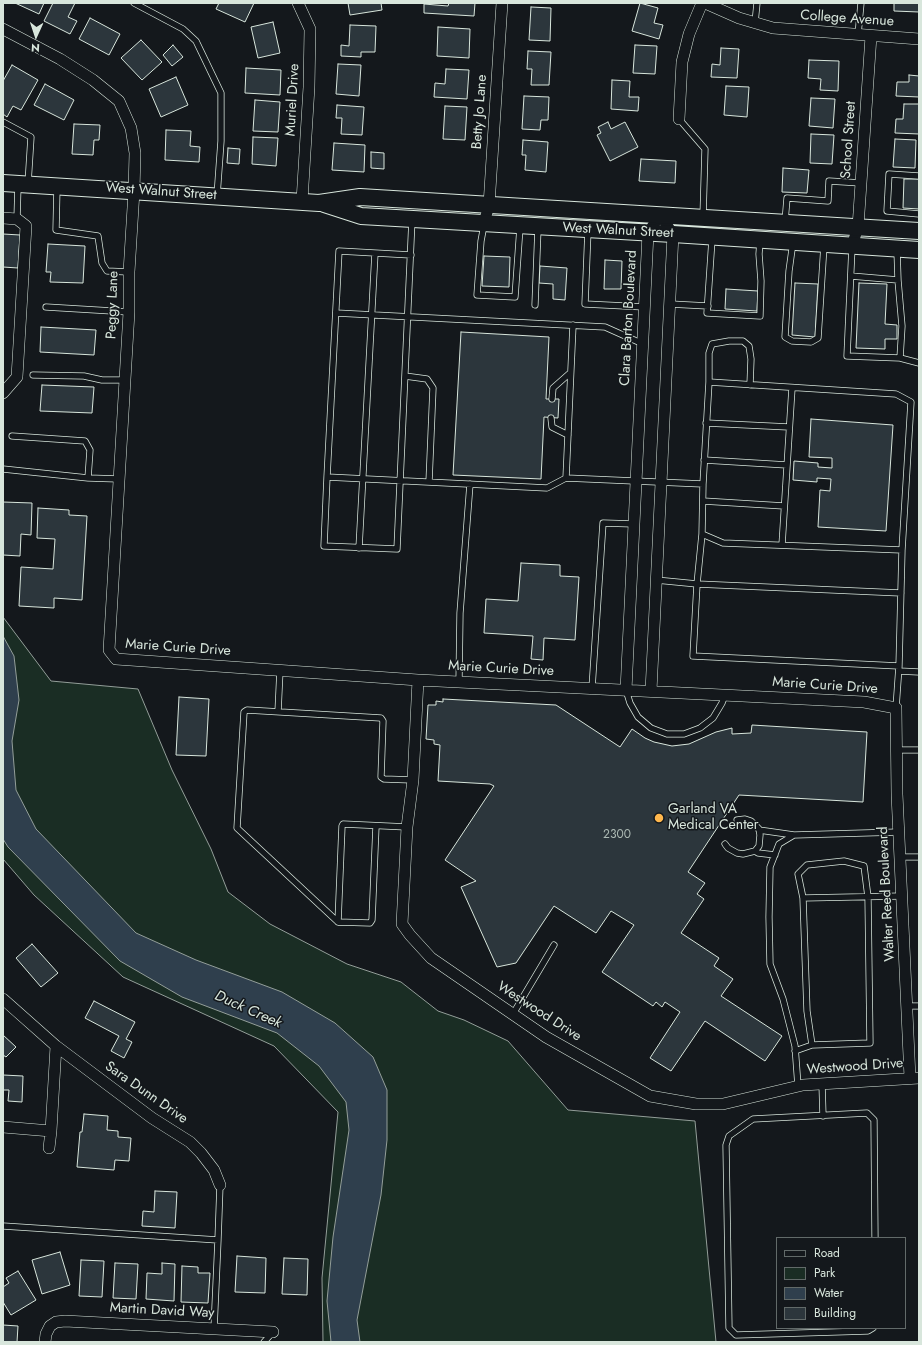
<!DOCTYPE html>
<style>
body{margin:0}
#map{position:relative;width:922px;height:1345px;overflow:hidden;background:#14181c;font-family:Jost,sans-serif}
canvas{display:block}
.frame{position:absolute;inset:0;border:4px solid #d8e6dc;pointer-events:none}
.legend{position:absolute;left:776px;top:1237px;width:130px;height:92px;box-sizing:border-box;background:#14181c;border:1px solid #626a69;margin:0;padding:5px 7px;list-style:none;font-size:12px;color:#d8e6dc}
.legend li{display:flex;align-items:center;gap:8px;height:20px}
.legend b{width:20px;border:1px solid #626a69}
.north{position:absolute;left:16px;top:16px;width:40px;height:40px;-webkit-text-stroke:3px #14181c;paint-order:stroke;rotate:183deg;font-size:11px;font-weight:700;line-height:16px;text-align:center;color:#d8e6dc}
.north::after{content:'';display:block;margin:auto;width:14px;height:18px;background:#d8e6dc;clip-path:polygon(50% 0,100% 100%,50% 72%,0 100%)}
</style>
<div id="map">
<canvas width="922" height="1345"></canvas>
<div class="frame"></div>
<ul class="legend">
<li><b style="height:5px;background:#14181c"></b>Road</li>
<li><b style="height:11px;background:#1a2d24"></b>Park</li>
<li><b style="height:11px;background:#2f3f4d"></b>Water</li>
<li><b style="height:11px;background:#2c363c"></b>Building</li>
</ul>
<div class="north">N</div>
</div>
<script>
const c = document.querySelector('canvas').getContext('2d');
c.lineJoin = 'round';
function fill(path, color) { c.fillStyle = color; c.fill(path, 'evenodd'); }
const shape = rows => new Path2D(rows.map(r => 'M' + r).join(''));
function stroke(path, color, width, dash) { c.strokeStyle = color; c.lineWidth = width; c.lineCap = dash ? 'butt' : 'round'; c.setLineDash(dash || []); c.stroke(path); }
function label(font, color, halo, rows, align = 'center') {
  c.font = font + ' Jost,sans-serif'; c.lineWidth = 3; c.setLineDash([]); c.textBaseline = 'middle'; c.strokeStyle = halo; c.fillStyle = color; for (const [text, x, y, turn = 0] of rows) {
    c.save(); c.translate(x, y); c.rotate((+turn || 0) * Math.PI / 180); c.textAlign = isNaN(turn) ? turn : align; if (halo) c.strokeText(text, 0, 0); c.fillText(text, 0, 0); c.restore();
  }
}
const green = shape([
 [3,617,51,681,138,689,172,770,211,849,228,892,270,924,347,964,401,982,438,1011,464,1020,508,1041,568,1110,695,1121,716,1342,323,1342,322,1278,338,1112,274,1046,123,977,34,895,3,859,3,617]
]);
const water = shape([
 [3,636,14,656,19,700,12,741,16,790,36,829,136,933,196,960,282,992,335,1023,373,1057,387,1090,387,1140,381,1195,357,1320,360,1342,331,1342,327,1301,333,1237,349,1130,346,1102,319,1066,277,1033,182,997,120,961,8,847,3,839,3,636]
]);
const building = shape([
 [15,3,44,3,39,14,15,3],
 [53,3,75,3,68,17,77,21,70,34,44,21,53,3],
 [219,3,254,3,245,22,216,9,219,3],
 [348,3,381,3,382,10,350,15,348,3],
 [449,3,475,3,474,16,424,13,424,4,448,6,449,3],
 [640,3,658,8,654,23,663,25,659,39,632,31,640,3],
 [894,3,919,3,919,12,894,11,894,3],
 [531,7,551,8,550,41,529,40,531,7],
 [90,18,120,34,109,55,79,39,90,18],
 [273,22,280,53,258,58,251,27,273,22],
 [350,25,376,26,375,52,361,52,361,57,341,56,341,45,349,46,350,25],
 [438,27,470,29,469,58,437,56,438,27],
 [141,40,162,62,142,80,121,58,141,40],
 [173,45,183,57,172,66,163,55,173,45],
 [635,45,657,46,655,74,633,73,635,45],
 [721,48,739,49,737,78,711,77,712,64,720,65,721,48],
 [528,51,551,52,549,85,531,85,532,69,527,69,528,51],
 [809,60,839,61,838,91,820,90,821,79,808,78,809,60],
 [338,64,361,65,359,96,336,94,338,64],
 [12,65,38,80,21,110,13,106,7,117,3,114,3,81,12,65],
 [246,68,281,70,280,95,245,93,246,68],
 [446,69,469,70,467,99,434,97,435,83,445,84,446,69],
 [909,75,919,76,919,97,896,96,897,82,909,82,909,75],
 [176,77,188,105,161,117,149,89,176,77],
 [612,80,630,81,629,97,639,97,638,111,611,109,612,80],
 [45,84,74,100,64,120,34,105,45,84],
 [726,86,749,87,747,117,724,115,726,86],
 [524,96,549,97,548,120,541,120,540,130,522,129,524,96],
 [811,98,835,99,833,128,809,126,811,98],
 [255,100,280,102,278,132,253,131,255,100],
 [904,104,919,104,919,134,895,133,896,119,903,119,904,104],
 [337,105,364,107,362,135,341,134,342,118,336,118,337,105],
 [445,106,467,107,465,140,443,139,445,106],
 [608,122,611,129,625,122,638,147,610,161,597,135,601,133,598,127,608,122],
 [74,124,100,125,99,140,94,140,93,155,72,154,74,124],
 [166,130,191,131,190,146,200,147,199,162,165,160,166,130],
 [811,134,834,135,832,164,810,163,811,134],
 [253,137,278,138,276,166,252,164,253,137],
 [895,139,916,140,915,168,893,167,895,139],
 [523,140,548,142,546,172,525,170,526,155,522,155,523,140],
 [334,143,365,145,364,172,332,170,334,143],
 [228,148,240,149,239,164,227,163,228,148],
 [371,152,384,153,384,169,371,168,371,152],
 [641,159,676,161,675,183,639,181,641,159],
 [783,168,809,170,807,193,782,192,783,168],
 [904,179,919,179,919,209,903,208,904,179],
 [3,234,20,235,18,268,3,267,3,234],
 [48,244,85,246,83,283,50,282,51,272,46,272,48,244],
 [484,256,510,257,509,287,482,286,484,256],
 [605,260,622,261,621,289,604,289,605,260],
 [540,266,567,268,565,300,553,299,553,284,539,283,540,266],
 [795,283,818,284,815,337,792,335,795,283],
 [859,283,887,284,885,324,897,325,897,339,885,339,885,349,856,348,859,283],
 [726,289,758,291,757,311,725,309,726,289],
 [41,327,96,330,94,355,40,352,41,327],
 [461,332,549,337,546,399,559,399,558,418,544,417,541,479,453,475,461,332],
 [42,385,94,387,92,413,40,411,42,385],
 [811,419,893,425,886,531,818,527,820,490,830,491,831,479,817,478,817,482,793,480,794,461,818,463,818,467,832,468,832,458,809,457,811,419],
 [3,502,32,503,31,535,21,534,20,556,3,555,3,502],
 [38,508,69,510,69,515,87,516,82,600,54,598,54,608,19,606,21,567,53,569,55,539,37,538,38,508],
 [521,563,560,565,560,576,579,577,575,640,544,638,543,660,531,659,533,636,484,633,486,599,518,601,521,563],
 [179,697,209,699,206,756,176,755,179,697],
 [443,699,556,705,620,747,632,729,645,738,654,742,672,746,689,744,716,732,732,728,732,734,751,733,752,725,867,732,863,802,739,795,688,872,705,883,697,894,704,899,681,933,719,958,714,966,733,979,721,996,782,1036,765,1061,705,1021,671,1071,650,1058,680,1012,665,1002,662,1007,656,1002,653,1006,602,972,634,925,611,911,596,933,554,906,516,963,497,967,461,887,476,881,445,860,494,786,490,784,438,781,440,745,434,744,434,740,426,739,428,705,436,705,436,701,443,702,443,699],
 [32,944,58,973,41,987,16,958,32,944],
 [94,1001,135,1022,126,1039,132,1042,124,1058,111,1051,119,1036,85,1018,94,1001],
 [3,1035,16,1047,6,1057,3,1055,3,1035],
 [3,1075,23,1076,22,1102,8,1101,9,1090,3,1090,3,1075],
 [84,1114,108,1116,107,1130,118,1131,118,1137,131,1138,129,1161,115,1160,114,1170,77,1167,80,1132,82,1132,84,1114],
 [155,1191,177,1192,175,1228,142,1226,143,1211,154,1212,155,1191],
 [60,1252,70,1285,42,1294,32,1260,60,1252],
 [237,1256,266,1258,265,1293,235,1292,237,1256],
 [284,1258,308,1259,307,1295,282,1294,284,1258],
 [81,1260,104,1261,102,1297,79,1296,81,1260],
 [115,1263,138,1264,136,1299,113,1298,115,1263],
 [162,1263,175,1264,174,1301,146,1299,147,1273,162,1274,162,1263],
 [182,1266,198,1267,198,1273,210,1273,208,1303,181,1302,182,1266],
 [18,1271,36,1300,11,1315,3,1302,3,1287,9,1283,6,1278,18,1271],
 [3,1325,18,1326,17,1342,3,1342,3,1325]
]);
const lane = shape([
 [134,3,183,29,196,41,221,93,221,141,217,196],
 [755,23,757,3],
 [858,35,861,3],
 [679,119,705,149,703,217],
 [3,122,31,137,28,184],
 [919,176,889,174,887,211,919,214],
 [57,187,56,230,98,236,102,263,107,271,129,272],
 [17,219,18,185],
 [785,222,787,198,828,201,829,181,861,183],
 [484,225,481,241,477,295,515,297,520,227],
 [588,230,585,304,645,307],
 [712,239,707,313,760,316,761,281,759,254,760,241],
 [793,242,789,271,785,337,792,341,811,342,818,338,824,245],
 [852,247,847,356,900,358,919,363],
 [897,250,898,280,902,326,900,358],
 [411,255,339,251,327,477,547,488,566,478,703,484,702,534,723,543,902,550,911,402,896,394,709,382,703,484],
 [851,276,898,280],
 [670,304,708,306],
 [535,305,538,228],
 [46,307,129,312],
 [336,313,605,327,643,344],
 [33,375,84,376,102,380,124,380],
 [405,376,427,379,433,388,429,482],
 [709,382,709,353,712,344,729,341,743,341,749,346,751,359,750,385],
 [552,399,553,388,570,373],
 [551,418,552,427,568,435],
 [706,423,789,427],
 [12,436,85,441,90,450,88,478,119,479],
 [704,460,787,465],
 [3,469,88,478],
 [327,477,324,546,397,549,412,219],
 [566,478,573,325],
 [703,501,784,506],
 [702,534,697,584,901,593],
 [782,545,792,388],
 [359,548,375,253],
 [656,580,697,584,693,656,899,666,902,550],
 [899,671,919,672],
 [459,682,460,613,470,484],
 [592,688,603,523,634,524],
 [626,690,630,703,638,717,651,728,667,734,684,734,700,728,713,718,722,703,725,695],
 [896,708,899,666],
 [278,712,280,670],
 [896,750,919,750],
 [737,820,745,819,751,821,759,829,760,835,759,846,755,851],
 [376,826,372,920,370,923,338,922,342,826,343,824,407,827],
 [759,830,794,835],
 [725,844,728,848,737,853,743,854,755,851,758,853,775,855],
 [900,857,919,857],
 [803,898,798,874,807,865,844,861,864,866,868,897,870,1043,812,1045],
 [338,922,237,828,244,712,247,710,381,718,383,721,381,777,384,779,413,780],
 [907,1006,919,1006],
 [513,1014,554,945],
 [795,1051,812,1045,807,1011,803,898,902,896],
 [822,1084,823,1116],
 [798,1086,795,1046,783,999,770,964,769,917,770,867,779,844,794,835,899,832],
 [3,1226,218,1240,214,1329],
 [218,1240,220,1185],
 [873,1328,868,1331,736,1335,729,1328,726,1145,729,1136,753,1119,867,1113,874,1120,875,1238],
 [264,1342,273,1332]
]);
const street = shape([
 [298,3,310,29,309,87,302,201],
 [705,3,739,18,773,28,919,39],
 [3,29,60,59,93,80,119,101,131,128,135,153,134,191,129,272,129,312,109,650,116,659,418,680,864,702,896,708,897,794,910,1078],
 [679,119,682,62,689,34,702,3],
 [3,218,17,219,26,226,17,377,3,393],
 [484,223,489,205,502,3],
 [852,246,858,227,871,36],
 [418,680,413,780,407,827,402,924,410,935,431,958,546,1037,650,1096,696,1104,723,1104,803,1085,919,1078],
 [626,690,648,233,660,215,673,234,651,691],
 [3,999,56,1046,152,1118,190,1142,201,1153,214,1170,220,1185],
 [3,1127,51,1131],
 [49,1148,51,1131,56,1046],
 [45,1342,46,1334,50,1326,56,1322,65,1321,273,1332]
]);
const secondary = shape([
 [3,183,319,203,360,197,919,231],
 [324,204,361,216,673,234,919,250]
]);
const markers = [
 [659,818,5,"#ffb74d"]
];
const numberNames = [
 ["2300",617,835]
];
const streetNames = [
 ["College Avenue",847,19,4],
 ["Muriel Drive",293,100,-87],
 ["Betty Jo Lane",480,112,-86],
 ["School Street",849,140,-86],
 ["West Walnut Street",161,192,4],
 ["West Walnut Street",618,231,3],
 ["Peggy Lane",113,305,-88],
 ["Clara Barton Boulevard",629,318,-87],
 ["Marie Curie Drive",178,648,4],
 ["Marie Curie Drive",501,669,3],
 ["Marie Curie Drive",825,686,4],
 ["Walter Reed Boulevard",887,894,-93],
 ["Westwood Drive",539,1012,33],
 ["Westwood Drive",855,1067,-4],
 ["Sara Dunn Drive",146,1093,35],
 ["Martin David Way",162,1311,3]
];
const poiNames = [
 ["Garland VA",668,810],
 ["Medical Center",668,826]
];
const waterNames = [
 ["Duck Creek",248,1010,24]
];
fill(green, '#1a2d24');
stroke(green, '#939e99', 1);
fill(water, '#2f3f4d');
stroke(water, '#939e99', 1);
fill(building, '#2c363c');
stroke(building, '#d8e6dc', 1);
stroke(lane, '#d8e6dc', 7);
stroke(street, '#d8e6dc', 12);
stroke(secondary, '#d8e6dc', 18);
stroke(lane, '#14181c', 5.5);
stroke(street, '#14181c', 11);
stroke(secondary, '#14181c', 16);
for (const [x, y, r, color] of markers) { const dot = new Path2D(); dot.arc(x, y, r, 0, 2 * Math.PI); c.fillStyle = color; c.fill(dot); stroke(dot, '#14181c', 1.5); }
label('12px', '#adbab4', null, numberNames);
label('14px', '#d8e6dc', '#14181c', streetNames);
label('14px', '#d8e6dc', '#14181c', poiNames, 'left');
label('italic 15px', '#d8e6dc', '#14181c', waterNames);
</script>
